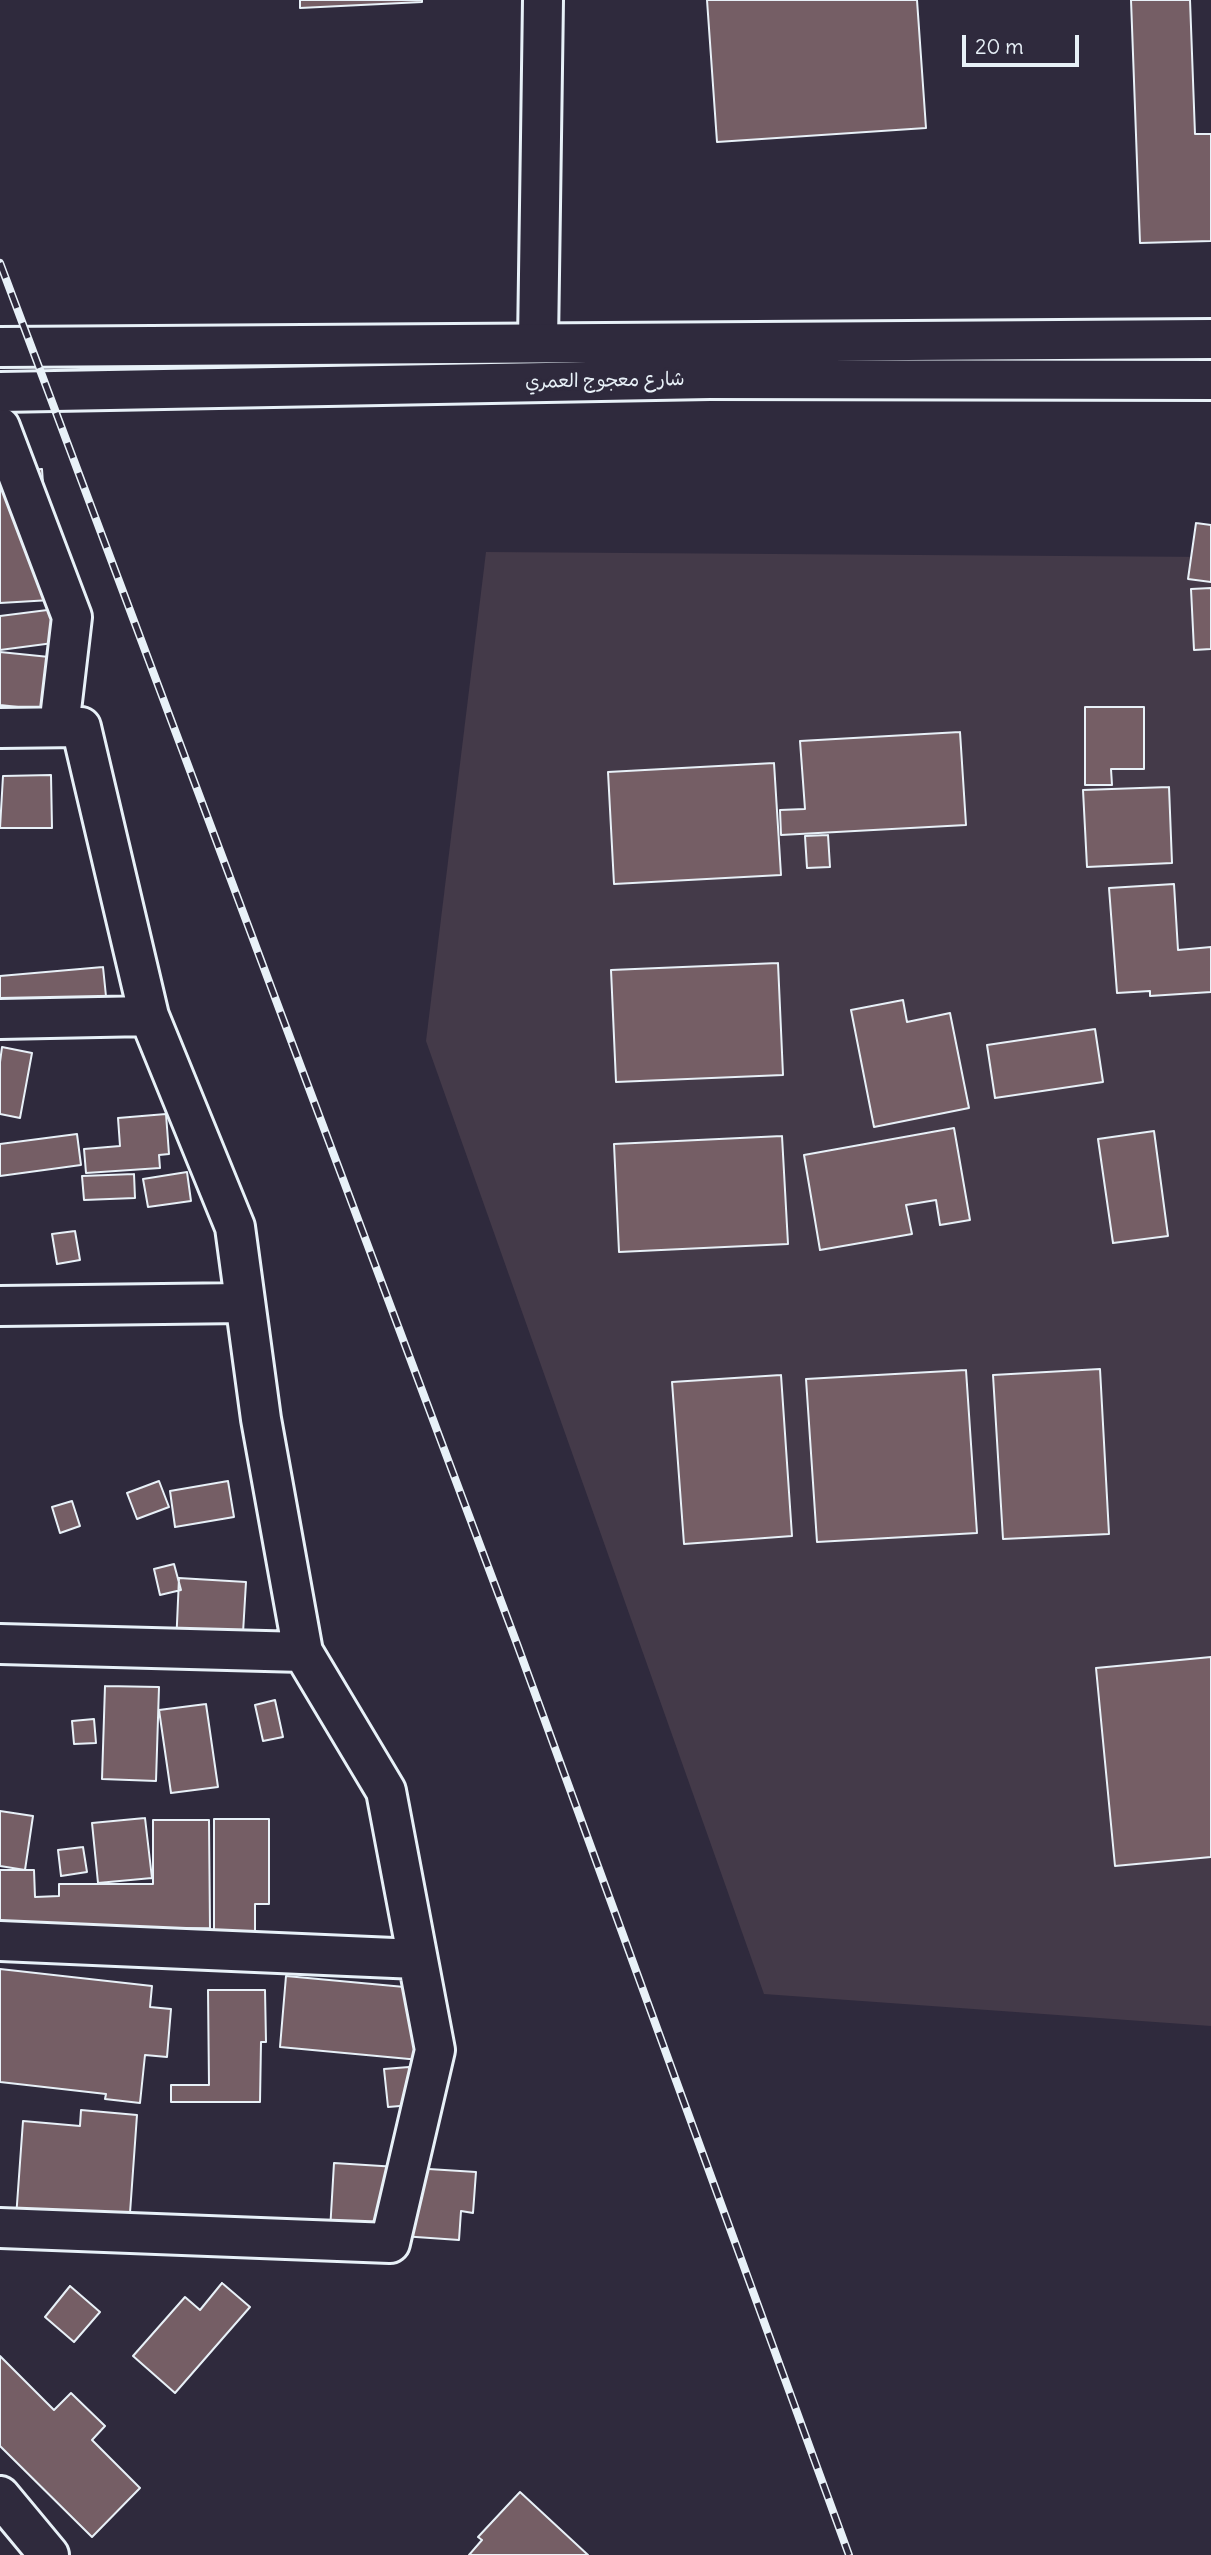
<!DOCTYPE html>
<meta charset="utf-8">
<style>
body{margin:0}
#map{position:relative;width:1211px;height:2555px;overflow:hidden;background:#2f2a3d;font-family:Delius,sans-serif}
canvas{display:block}
.scale{position:absolute;left:962px;top:35px;width:117px;height:32px;box-sizing:border-box;border:4px solid #e8f1f8;border-top:0;padding-left:9px;font-size:21px;line-height:24px;white-space:nowrap;color:#e8f1f8;-webkit-text-stroke:5px #2f2a3d;paint-order:stroke}
</style>
<div id="map">
<canvas width="1211" height="2555"></canvas>
<div class="scale">20 m</div>
</div>
<script>
const c = document.querySelector('canvas').getContext('2d');
c.lineJoin = 'round';
function fill(path, color) { c.fillStyle = color; c.fill(path, 'evenodd'); }
const shape = rows => new Path2D(rows.map(r => 'M' + r).join(''));
function stroke(path, color, width, dash) { c.strokeStyle = color; c.lineWidth = width; c.lineCap = dash ? 'butt' : 'round'; c.setLineDash(dash || []); c.stroke(path); }
function label(font, color, halo, rows, align = 'center') {
  c.font = font + ' Delius,"Playpen Sans Arabic",sans-serif'; c.lineWidth = 7; c.setLineDash([]); c.textBaseline = 'middle'; c.strokeStyle = halo; c.fillStyle = color; for (const [text, x, y, turn = 0] of rows) {
    c.save(); c.translate(x, y); c.rotate((+turn || 0) * Math.PI / 180); c.textAlign = isNaN(turn) ? turn : align; if (halo) c.strokeText(text, 0, 0); c.fillText(text, 0, 0); c.restore();
  }
}
const built = shape([
 [486,552,1211,557,1211,2026,764,1994,426,1041]
]);
const building = shape([
 [300,0,422,0,422,2,300,8,300,0],
 [707,0,917,0,926,128,717,142,707,0],
 [1131,0,1190,0,1195,134,1211,134,1211,241,1140,243,1131,0],
 [42,469,51,600,0,603,0,472,42,469],
 [1196,523,1211,525,1211,582,1188,579,1196,523],
 [1211,588,1211,649,1194,650,1191,589,1211,588],
 [71,607,76,640,0,650,0,616,71,607],
 [0,652,69,659,64,712,0,705,0,652],
 [1085,707,1144,707,1144,769,1111,769,1112,785,1085,785,1085,707],
 [960,732,966,825,781,835,780,810,805,809,800,741,960,732],
 [774,763,781,875,614,884,608,772,774,763],
 [51,775,52,828,0,828,3,776,51,775],
 [1169,787,1172,863,1087,867,1083,790,1169,787],
 [828,835,830,867,807,868,805,836,828,835],
 [1174,884,1178,950,1211,947,1211,992,1150,996,1150,991,1117,993,1109,888,1174,884],
 [778,963,783,1075,616,1082,611,970,778,963],
 [103,967,107,1006,0,1015,0,976,103,967],
 [903,1000,907,1022,950,1013,969,1108,874,1127,851,1010,903,1000],
 [1095,1029,1103,1082,995,1098,987,1045,1095,1029],
 [2,1047,32,1053,20,1118,0,1114,0,1062,2,1047],
 [166,1114,169,1154,159,1155,160,1168,86,1173,84,1149,120,1146,118,1118,166,1114],
 [954,1128,970,1220,940,1225,936,1200,906,1205,912,1234,820,1250,804,1155,954,1128],
 [1154,1131,1168,1236,1113,1243,1098,1139,1154,1131],
 [77,1134,81,1165,0,1176,0,1144,77,1134],
 [782,1136,788,1244,619,1252,614,1144,782,1136],
 [187,1172,191,1201,148,1207,143,1179,187,1172],
 [134,1174,135,1198,84,1200,82,1176,134,1174],
 [75,1231,80,1260,57,1264,52,1234,75,1231],
 [1100,1369,1109,1534,1003,1539,993,1375,1100,1369],
 [966,1370,977,1533,817,1542,806,1379,966,1370],
 [781,1375,792,1536,684,1544,672,1382,781,1375],
 [159,1481,169,1507,137,1519,127,1493,159,1481],
 [228,1481,234,1517,175,1527,170,1491,228,1481],
 [72,1501,80,1526,60,1533,52,1507,72,1501],
 [174,1564,181,1590,160,1595,154,1569,174,1564],
 [179,1578,246,1582,242,1650,176,1646,179,1578],
 [1211,1657,1211,1857,1115,1866,1096,1668,1211,1657],
 [105,1686,159,1687,156,1781,102,1779,105,1686],
 [275,1700,283,1737,263,1741,255,1705,275,1700],
 [206,1704,218,1787,171,1793,159,1710,206,1704],
 [94,1719,96,1743,74,1744,72,1721,94,1719],
 [0,1811,33,1816,25,1870,0,1866,0,1811],
 [145,1818,152,1878,98,1883,92,1823,145,1818],
 [214,1819,269,1819,269,1904,255,1904,255,1937,214,1937,214,1819],
 [153,1820,209,1820,210,1928,0,1929,0,1870,34,1870,35,1897,59,1896,59,1884,153,1884,153,1820],
 [83,1847,87,1872,61,1876,58,1850,83,1847],
 [0,1969,152,1986,150,2007,171,2009,167,2057,145,2055,140,2103,105,2099,106,2094,0,2082,0,1969],
 [286,1976,426,1989,420,2060,280,2047,286,1976],
 [208,1990,265,1990,266,2042,261,2042,260,2102,171,2102,171,2085,209,2085,208,1990],
 [409,2067,412,2105,388,2107,384,2069,409,2067],
 [81,2110,137,2115,129,2227,16,2218,23,2121,80,2126,81,2110],
 [334,2163,476,2172,473,2213,461,2211,459,2240,330,2231,334,2163],
 [222,2283,250,2307,175,2393,133,2356,185,2297,200,2310,222,2283],
 [70,2286,100,2312,74,2342,45,2317,70,2286],
 [0,2356,54,2410,71,2393,105,2426,92,2440,140,2488,92,2537,0,2446,0,2356],
 [520,2492,588,2555,469,2555,482,2540,478,2537,520,2492]
]);
const street = shape([
 [538,343,543,0],
 [0,427,72,617,59,727],
 [0,728,81,727,149,1016,235,1227,261,1419,303,1652,386,1791,435,2050,390,2243,0,2228],
 [0,1019,149,1016],
 [0,1306,244,1303],
 [0,1644,303,1652],
 [0,1941,417,1959],
 [0,2496,49,2555]
]);
const primary = shape([
 [0,347,1211,339],
 [0,392,710,379,1211,380]
]);
const rail = shape([
 [0,263,517,1644,849,2555]
]);
const streetNames = [
 ["شارع معجوج العمري",605,381,-1]
];
fill(built, '#443a49');
fill(building, '#755e65');
stroke(building, '#e8f1f8', 2);
stroke(street, '#e8f1f8', 44);
stroke(primary, '#e8f1f8', 44);
stroke(street, '#2f2a3d', 38);
stroke(primary, '#2f2a3d', 38);
stroke(rail, '#e8f1f8', 8);
stroke(rail, '#2f2a3d', 5, [16]);
label('19px', '#e8f1f8', '#2f2a3d', streetNames);
</script>
